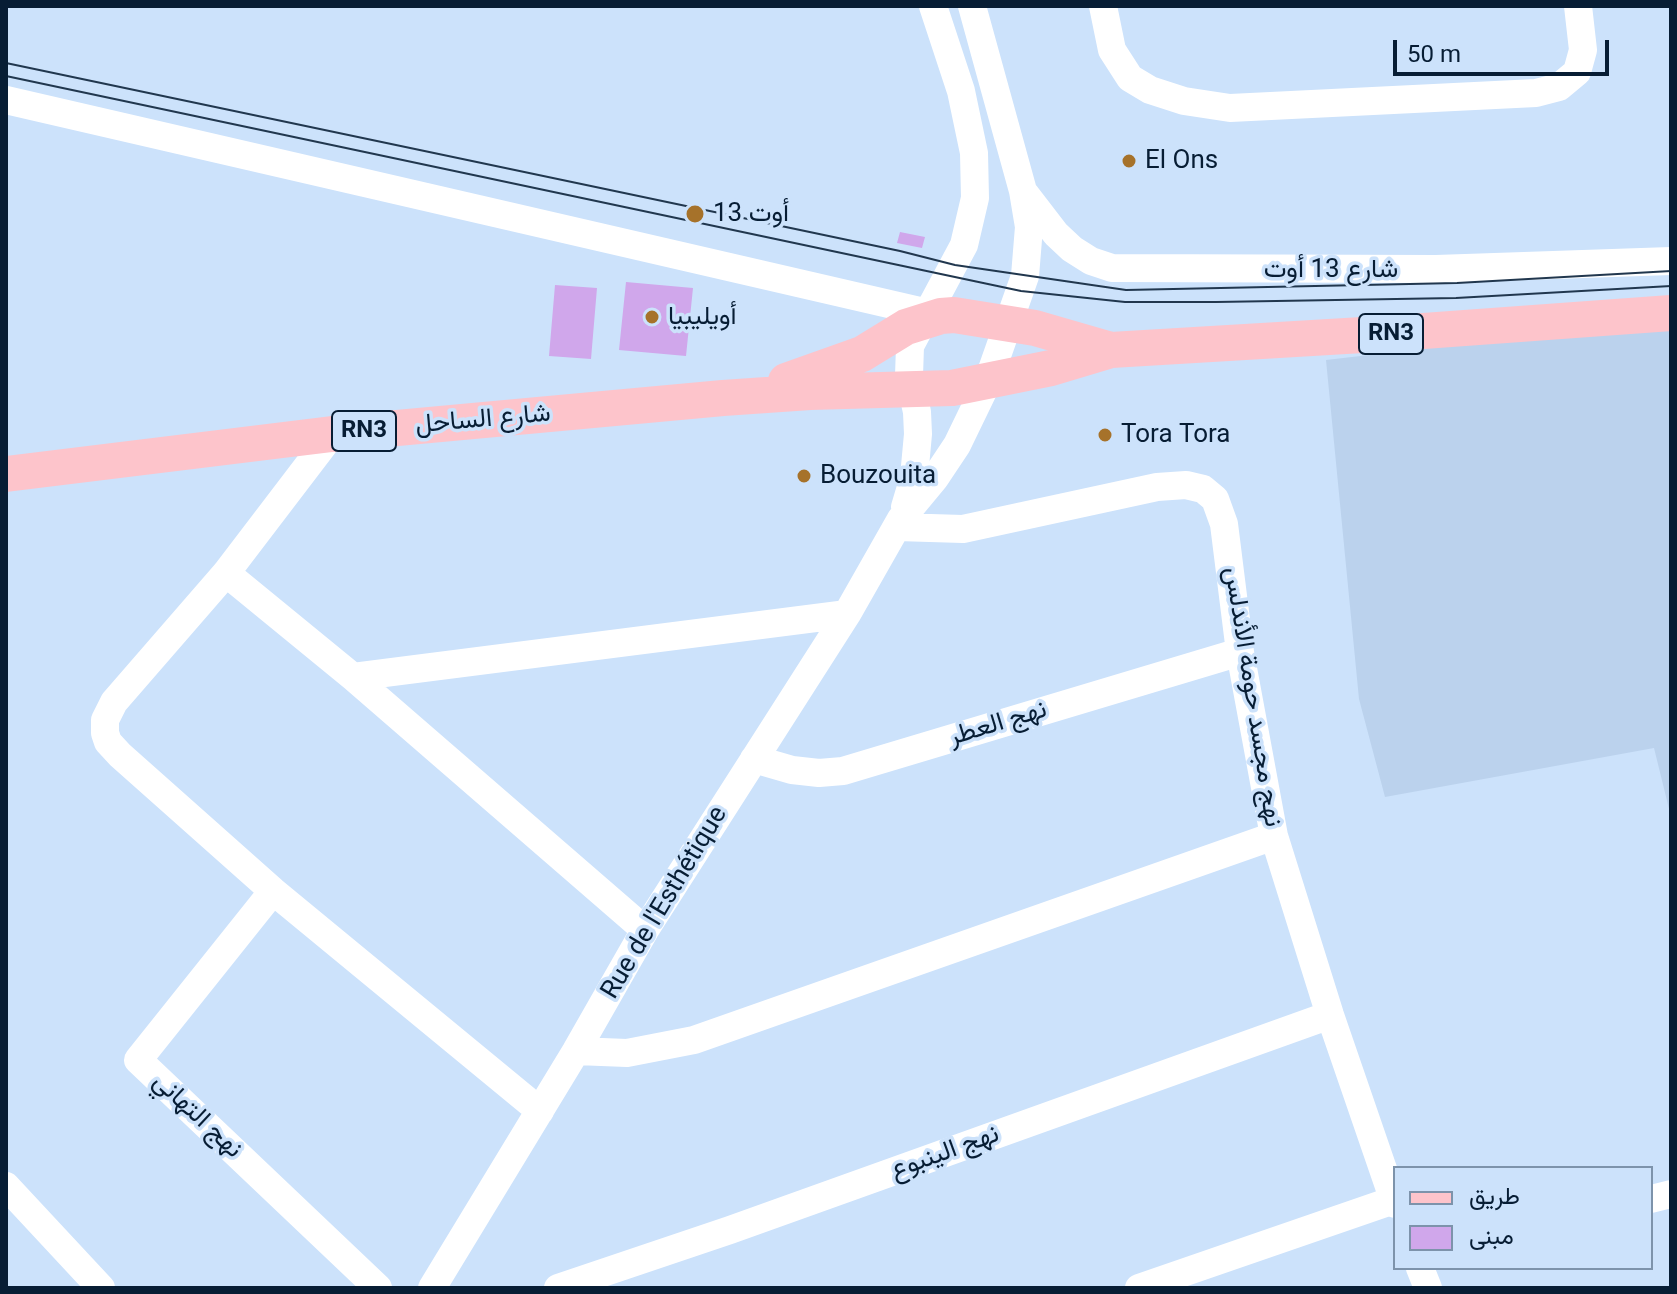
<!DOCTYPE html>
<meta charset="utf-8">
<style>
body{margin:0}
#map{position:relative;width:1677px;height:1294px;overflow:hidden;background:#cce2fb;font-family:Roboto,Vazirmatn,sans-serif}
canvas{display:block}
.frame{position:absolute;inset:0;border:8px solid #071d34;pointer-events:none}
.legend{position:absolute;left:1393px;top:1166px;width:260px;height:104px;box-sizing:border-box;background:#cce2fb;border:2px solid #7d93ab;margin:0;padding:10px 14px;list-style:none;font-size:24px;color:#071d34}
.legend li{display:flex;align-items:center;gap:16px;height:40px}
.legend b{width:40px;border:2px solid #7d93ab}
.scale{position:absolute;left:1393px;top:40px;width:216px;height:36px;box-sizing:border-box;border:4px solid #071d34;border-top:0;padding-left:10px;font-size:24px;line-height:28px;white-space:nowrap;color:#071d34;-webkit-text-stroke:6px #cce2fb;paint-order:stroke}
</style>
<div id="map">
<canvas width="1677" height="1294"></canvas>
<div class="frame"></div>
<ul class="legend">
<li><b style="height:10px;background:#fdc4cb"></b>طريق</li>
<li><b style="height:22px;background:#d0a7eb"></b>مبنى</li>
</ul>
<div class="scale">50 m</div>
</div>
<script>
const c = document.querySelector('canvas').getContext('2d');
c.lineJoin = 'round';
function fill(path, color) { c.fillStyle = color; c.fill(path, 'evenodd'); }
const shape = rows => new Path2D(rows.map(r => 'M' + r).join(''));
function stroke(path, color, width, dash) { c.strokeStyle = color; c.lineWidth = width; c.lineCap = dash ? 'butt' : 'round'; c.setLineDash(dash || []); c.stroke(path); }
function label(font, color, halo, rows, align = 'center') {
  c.font = font + ' Roboto,Vazirmatn,sans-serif'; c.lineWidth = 7; c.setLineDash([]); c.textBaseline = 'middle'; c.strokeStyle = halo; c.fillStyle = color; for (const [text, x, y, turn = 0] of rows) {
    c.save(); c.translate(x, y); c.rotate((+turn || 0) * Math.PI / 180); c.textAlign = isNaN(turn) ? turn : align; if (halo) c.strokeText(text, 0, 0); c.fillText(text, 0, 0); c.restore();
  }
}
const built = shape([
 [1671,327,1671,817,1654,748,1385,797,1359,699,1326,360,1482,342]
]);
const building = shape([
 [900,232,925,237,922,248,897,243],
 [626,282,693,288,686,356,619,350],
 [555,285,597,288,591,359,549,356]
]);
const minor = shape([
 [1103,6,1112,50,1130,78,1150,90,1184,101,1230,108,1536,93,1559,87,1577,72,1583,50,1578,6],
 [6,100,941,316],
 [1026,195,1056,234,1072,249,1091,261,1112,268,1436,269,1671,261],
 [332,434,226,573,114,702,105,720,105,733,108,742,120,755,273,891,540,1111],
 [905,507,914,477,918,434,917,412,909,376,910,346,964,245,975,198,974,153,961,91,933,6],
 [897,527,963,529,1157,487,1186,485,1203,489,1215,499,1224,524,1240,652,1274,836,1330,1015,1395,1204],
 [226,573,353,677,645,930],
 [353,677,847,614],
 [754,759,792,770,819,773,843,771,1240,652],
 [273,891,138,1060,378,1288],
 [576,1051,627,1053,694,1040,1274,836],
 [6,1186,101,1288],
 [1651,1199,1671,1194],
 [1420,1268,1428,1288],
 [432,1288,576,1051,645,930,847,614,901,519,935,478,957,445,988,381,1025,276,1029,227,1023,191,972,6],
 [558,1288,730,1230,1330,1015],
 [1139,1288,1394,1200]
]);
const major = shape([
 [786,381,862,354,906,327,941,316,954,315,1035,328,1111,350],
 [6,474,332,434,723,398,810,392,952,388,1051,368,1111,350,1396,333,1671,313]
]);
const tram = shape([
 [6,63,900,251,955,265,1126,290,1457,283,1671,271],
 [6,76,1021,291,1125,302,1216,302,1456,298,1671,286]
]);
const markers = [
 [1129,161,8,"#a6722a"],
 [695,214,10,"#a6722a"],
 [652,317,8,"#a6722a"],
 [1105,435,8,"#a6722a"],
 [804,476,8,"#a6722a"]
];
const shields = [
 [1391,334,64],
 [364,431,64]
];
const shieldNames = [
 ["RN3",1391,334],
 ["RN3",364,431]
];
const poiNames = [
 ["El Ons",1145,161],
 ["13 أوت",713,214],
 ["أويليبيا",668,317],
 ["Tora Tora",1121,435],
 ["Bouzouita",820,476]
];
const streetNames = [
 ["شارع 13 أوت",1331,270],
 ["شارع الساحل",483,420,-5],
 ["نهج مجسد حومة الأندلس",1252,697,81],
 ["نهج العطر",998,724,-17],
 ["Rue de l'Esthétique",665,903,-59],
 ["نهج التهاني",197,1116,43],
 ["نهج الينبوع",945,1153,-20]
];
fill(built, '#bbd2ed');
fill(building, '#d0a7eb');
stroke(minor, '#fff', 28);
stroke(major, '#fdc4cb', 36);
stroke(tram, '#21374e', 2);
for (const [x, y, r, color] of markers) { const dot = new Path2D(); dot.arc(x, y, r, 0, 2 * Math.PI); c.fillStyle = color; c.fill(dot); stroke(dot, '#cce2fb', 3); }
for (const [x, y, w] of shields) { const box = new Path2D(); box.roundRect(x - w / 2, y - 20, w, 40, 6); c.fillStyle = '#cce2fb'; c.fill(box); stroke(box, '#071d34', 2); }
label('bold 24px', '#071d34', null, shieldNames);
label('26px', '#071d34', '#cce2fb', poiNames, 'left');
label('26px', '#071d34', '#cce2fb', streetNames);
</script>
